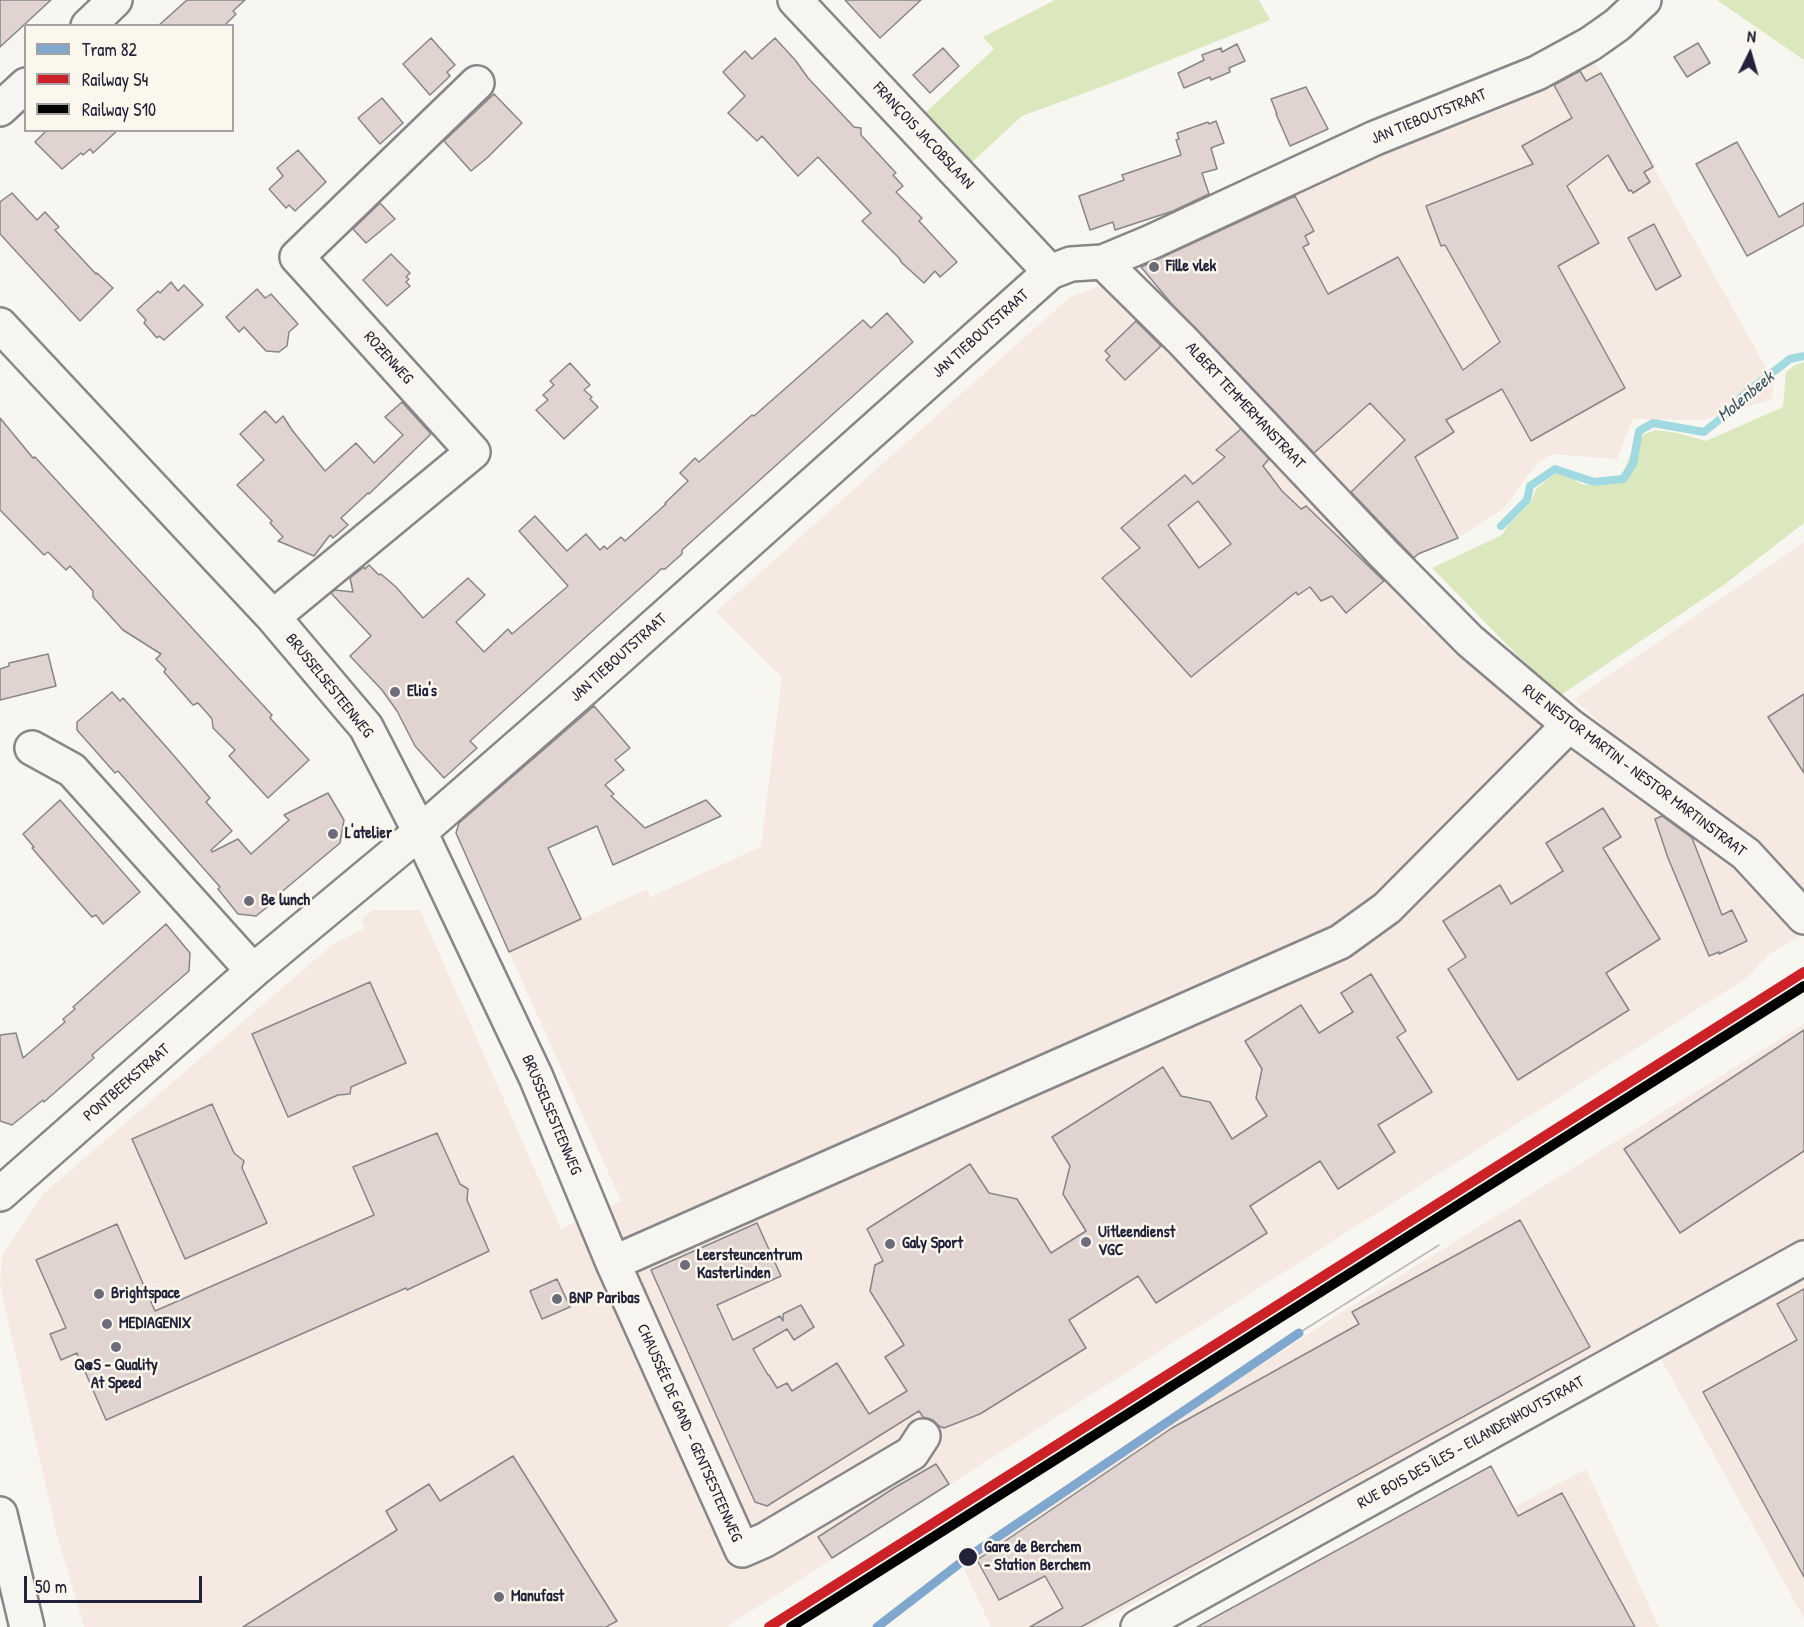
<!DOCTYPE html>
<meta charset="utf-8">
<style>
body{margin:0}
#map{position:relative;width:1804px;height:1627px;overflow:hidden;background:#f8f6f0;font-family:"Patrick Hand",sans-serif}
canvas{display:block}
.legend{position:absolute;left:24px;top:24px;width:210px;height:108px;box-sizing:border-box;background:#fbf7ec;border:2px solid #a4a2a5;margin:0;padding:8px 10px;list-style:none;font-size:18px;color:#22223b}
.legend li{display:flex;align-items:center;gap:12px;height:30px}
.legend b{width:30px;border:2px solid #a4a2a5}
.north{position:absolute;left:1720px;top:24px;width:60px;height:60px;-webkit-text-stroke:4px #fbf7ec;paint-order:stroke;rotate:5deg;font-size:16px;font-weight:700;line-height:24px;text-align:center;color:#22223b}
.north::after{content:'';display:block;margin:auto;width:21px;height:27px;background:#22223b;clip-path:polygon(50% 0,100% 100%,50% 72%,0 100%)}
.scale{position:absolute;left:24px;top:1576px;width:178px;height:27px;box-sizing:border-box;border:3px solid #22223b;border-top:0;padding-left:8px;font-size:18px;line-height:21px;white-space:nowrap;color:#22223b;-webkit-text-stroke:4px #fbf7ec;paint-order:stroke}
</style>
<div id="map">
<canvas width="1804" height="1627"></canvas>
<ul class="legend">
<li><b style="height:8px;background:#80a7cd"></b>Tram 82</li>
<li><b style="height:8px;background:#cb2127"></b>Railway S4</li>
<li><b style="height:8px;background:#000"></b>Railway S10</li>
</ul>
<div class="north">N</div>
<div class="scale">50 m</div>
</div>
<script>
const c = document.querySelector('canvas').getContext('2d');
c.lineJoin = 'round';
function fill(path, color) { c.fillStyle = color; c.fill(path, 'evenodd'); }
const shape = rows => new Path2D(rows.map(r => 'M' + r).join(''));
function stroke(path, color, width, dash) { c.strokeStyle = color; c.lineWidth = width; c.lineCap = dash ? 'butt' : 'round'; c.setLineDash(dash || []); c.stroke(path); }
function label(font, color, halo, rows, align = 'center') {
  c.font = font + ' "Patrick Hand",sans-serif'; c.lineWidth = 5; c.setLineDash([]); c.textBaseline = 'middle'; c.strokeStyle = halo; c.fillStyle = color; for (const [text, x, y, turn = 0] of rows) {
    c.save(); c.translate(x, y); c.rotate((+turn || 0) * Math.PI / 180); c.textAlign = isNaN(turn) ? turn : align; if (halo) c.strokeText(text, 0, 0); c.fillText(text, 0, 0); c.restore();
  }
}
const built = shape([
 [1595,62,1646,154,1649,153,1656,166,1654,168,1774,382,1772,399,1704,420,1633,419,1617,459,1552,454,1537,463,1503,509,1458,538,1418,554,1385,580,1419,616,1423,624,1426,627,1427,624,1591,759,1750,870,1799,937,1769,954,1748,977,726,1627,84,1627,58,1539,0,1286,2,1256,44,1193,332,945,365,928,361,920,373,910,420,910,561,1229,621,1201,509,952,647,889,650,897,761,847,782,677,716,612,1070,297,1100,286,1110,289,1385,580,1412,558,1155,283,1144,271,1146,264,1347,168,1501,109],
 [1804,542,1804,891,1730,825,1632,752,1574,699],
 [1804,1024,1804,1618,1645,1330,1090,1627,991,1627,960,1561,1339,1314],
 [1586,1469,1659,1627,1286,1627]
]);
const green = shape([
 [1055,0,1259,0,1270,20,1112,83,1022,116,971,163,925,113,994,49,983,37],
 [1717,0,1804,0,1804,60],
 [1804,362,1804,523,1725,584,1558,697,1432,568,1502,535,1509,524,1531,502,1536,489,1556,473,1572,478,1581,484,1597,486,1619,480,1625,468,1636,441,1645,434,1656,430,1677,433,1706,441,1783,407,1786,372,1795,365]
]);
const stream = shape([
 [1501,526,1527,500,1530,486,1555,469,1594,482,1623,479,1633,464,1639,431,1653,423,1704,432,1735,407,1741,397,1747,392,1790,359,1804,356]
]);
const building = shape([
 [0,0,51,0,0,47,0,0],
 [187,0,245,0,233,11,236,14,224,26,158,26,187,0],
 [845,0,921,0,880,38,845,0],
 [431,38,455,65,447,72,450,76,430,95,403,64,431,38],
 [775,38,796,61,808,78,854,127,861,128,861,135,896,173,893,175,903,186,896,192,922,218,919,221,957,262,940,277,935,271,924,283,902,263,899,258,862,221,871,213,818,157,798,176,762,136,757,141,728,113,745,96,723,72,745,51,752,59,775,38],
 [1698,43,1710,63,1687,77,1674,57,1698,43],
 [1237,44,1245,61,1229,68,1230,72,1211,80,1210,77,1184,88,1178,73,1204,60,1202,55,1221,48,1222,52,1237,44],
 [943,48,959,66,930,93,913,75,943,48],
 [1580,71,1586,81,1601,73,1653,167,1644,172,1650,182,1633,193,1631,190,1629,191,1608,155,1567,186,1599,243,1558,266,1625,388,1531,441,1502,389,1446,420,1454,432,1415,457,1458,538,1418,554,1414,558,1351,492,1405,440,1370,403,1314,453,1171,303,1141,267,1295,196,1314,231,1305,236,1309,244,1303,247,1328,294,1398,257,1463,370,1500,342,1445,245,1441,246,1426,206,1533,164,1522,146,1572,118,1554,85,1580,71],
 [1306,87,1328,129,1290,146,1276,114,1277,114,1271,99,1306,87],
 [494,94,522,123,487,158,471,171,444,141,494,94],
 [382,98,403,123,380,144,358,118,382,98],
 [1216,121,1224,143,1211,148,1217,169,1202,173,1209,194,1173,211,1115,230,1113,222,1090,230,1079,196,1124,180,1122,175,1181,155,1176,140,1179,139,1177,133,1208,122,1209,124,1216,121],
 [47,130,118,130,93,153,90,149,83,155,81,153,62,169,35,142,47,130],
 [1737,142,1779,217,1804,203,1804,225,1747,256,1696,164,1737,142],
 [298,150,326,182,295,211,289,205,286,208,269,189,283,176,277,168,298,150],
 [12,193,37,220,45,212,59,227,55,230,96,274,97,273,113,288,80,321,0,234,0,202,12,193],
 [380,203,395,219,366,243,353,229,380,203],
 [1654,224,1681,276,1656,290,1628,238,1654,224],
 [391,254,410,273,406,277,409,279,406,282,410,286,387,306,363,280,391,254],
 [171,282,178,291,184,285,203,305,164,340,159,336,157,338,144,323,146,320,137,310,158,291,160,293,171,282],
 [257,289,265,298,271,294,298,324,289,332,287,346,279,352,266,351,244,327,239,332,226,317,257,289],
 [887,313,913,342,682,550,682,554,665,569,661,569,656,574,470,741,477,748,444,778,415,746,397,711,382,690,350,656,371,636,331,593,335,590,353,592,350,578,364,567,365,569,369,565,379,575,381,574,396,587,423,618,468,578,485,595,456,622,484,652,508,629,512,634,568,586,519,531,535,516,567,551,586,534,600,550,604,546,607,549,621,537,625,541,666,504,665,503,688,481,680,473,695,458,699,462,752,415,754,416,863,320,871,328,887,313],
 [1136,321,1161,346,1125,380,1106,360,1110,356,1105,351,1136,321],
 [570,363,590,385,584,390,592,397,590,399,598,407,564,439,536,410,548,400,543,395,554,385,550,381,570,363],
 [402,402,431,434,369,494,368,493,341,518,348,525,333,538,330,535,314,556,278,541,283,537,270,523,272,521,237,485,264,460,240,434,265,411,276,423,283,416,292,430,325,471,356,443,374,463,403,435,385,417,402,402],
 [0,418,33,458,35,457,272,715,270,718,309,760,268,798,229,756,235,750,213,728,212,719,207,713,198,703,193,705,164,672,166,669,156,659,161,654,123,630,93,597,93,591,70,566,66,570,48,552,44,555,0,510,0,418],
 [1241,429,1269,459,1263,466,1282,491,1301,509,1306,506,1384,581,1346,613,1332,596,1321,601,1310,587,1298,595,1296,592,1191,677,1102,578,1140,548,1121,528,1185,475,1193,484,1225,457,1216,450,1241,429],
 [1198,501,1231,544,1199,568,1168,525,1198,501],
 [48,654,56,686,0,700,0,669,9,666,9,663,48,654],
 [112,692,120,701,123,698,169,750,210,798,206,802,232,831,211,850,212,852,238,839,251,854,289,820,284,815,328,793,344,820,340,843,278,895,280,897,256,916,238,914,218,889,220,887,118,771,115,773,77,730,77,722,112,692],
 [1804,694,1804,773,1768,717,1804,694],
 [594,706,630,748,615,760,624,770,605,785,614,794,611,796,645,828,706,800,721,816,613,865,597,826,548,848,581,919,509,952,456,833,459,823,594,706],
 [60,800,140,892,103,924,96,915,92,917,76,899,32,848,34,847,23,834,60,800],
 [1603,808,1621,837,1603,848,1660,939,1606,973,1629,1010,1518,1080,1448,969,1466,957,1443,921,1500,885,1511,904,1563,871,1546,843,1603,808],
 [1662,816,1692,838,1722,915,1732,910,1747,941,1719,954,1719,952,1709,956,1668,858,1655,819,1662,816],
 [166,924,190,953,189,971,92,1055,94,1058,44,1102,43,1100,12,1125,0,1121,0,1035,16,1033,23,1058,65,1022,63,1019,75,1009,73,1007,166,924],
 [1371,974,1406,1031,1397,1037,1432,1092,1378,1125,1395,1152,1338,1189,1320,1161,1250,1206,1267,1233,1156,1303,1138,1276,1069,1320,1086,1348,980,1414,944,1428,939,1426,933,1420,923,1417,919,1411,767,1506,755,1502,651,1270,757,1223,781,1276,717,1305,733,1340,780,1316,783,1321,783,1314,801,1305,814,1327,794,1340,787,1329,753,1349,768,1375,769,1375,777,1388,787,1383,792,1391,837,1363,869,1414,907,1391,885,1357,904,1345,870,1291,875,1265,883,1261,867,1229,970,1164,989,1193,1017,1199,1051,1253,1086,1231,1063,1194,1070,1166,1052,1137,1163,1067,1181,1096,1210,1102,1232,1139,1267,1116,1256,1098,1262,1069,1245,1041,1301,1005,1319,1033,1353,1012,1341,993,1371,974],
 [370,982,406,1063,351,1087,350,1094,338,1095,288,1117,252,1034,370,982],
 [1804,1030,1804,1151,1680,1233,1624,1149,1804,1030],
 [212,1104,234,1153,244,1161,242,1168,267,1223,185,1259,132,1139,212,1104],
 [437,1133,460,1184,468,1189,467,1200,489,1251,407,1290,406,1288,106,1420,77,1353,61,1360,50,1334,66,1328,36,1260,117,1224,155,1311,374,1215,353,1167,437,1133],
 [1520,1220,1590,1347,1081,1627,1030,1627,1063,1608,1045,1576,999,1600,977,1560,1172,1428,1359,1324,1352,1312,1520,1220],
 [557,1279,570,1307,542,1319,530,1291,557,1279],
 [1804,1289,1804,1577,1703,1392,1797,1340,1777,1304,1804,1289],
 [513,1456,617,1621,606,1627,243,1627,397,1530,386,1511,429,1484,440,1501,513,1456],
 [936,1464,949,1484,832,1558,818,1537,894,1488,936,1464],
 [1491,1466,1518,1516,1562,1493,1635,1627,1197,1627,1491,1466]
]);
const minor = shape([
 [795,0,1050,272],
 [88,26,115,0],
 [0,109,26,85],
 [1103,262,1182,340,1383,553,1470,641,1569,725,1746,854,1804,917],
 [0,325,273,617,366,727,420,832,536,1077,613,1263,742,1550,765,1540,912,1453,923,1436],
 [273,617,473,452,297,257,477,83],
 [32,748,72,770,253,971],
 [0,1194,253,971,420,832,585,688,1050,272,1071,264,1103,262,1151,242,1375,138,1537,73,1590,44,1617,25,1644,0],
 [613,1263,1340,942,1387,908,1569,725],
 [1138,1627,1804,1258]
]);
const major = shape([
 [0,1514,27,1627]
]);
const tram = shape([
 [1299,1333,1439,1245]
]);
const rail1 = shape([
 [769,1627,1804,972]
]);
const rail2 = shape([
 [791,1627,1804,986]
]);
const tram1 = shape([
 [877,1627,968,1557,1299,1333]
]);
const markers = [
 [1154,267,6,"#6d6c7a"],
 [395,692,6,"#6d6c7a"],
 [333,834,6,"#6d6c7a"],
 [249,901,6,"#6d6c7a"],
 [1086,1242,6,"#6d6c7a"],
 [890,1244,6,"#6d6c7a"],
 [685,1265,6,"#6d6c7a"],
 [99,1294,6,"#6d6c7a"],
 [557,1299,6,"#6d6c7a"],
 [107,1324,6,"#6d6c7a"],
 [116,1347,6,"#6d6c7a"],
 [968,1557,10,"#22223b"],
 [499,1597,6,"#6d6c7a"]
];
const streetNames = [
 ["JAN TIEBOUTSTRAAT",1429,117,-22],
 ["FRANÇOIS JACOBSLAAN",923,136,47],
 ["JAN TIEBOUTSTRAAT",981,334,-42],
 ["ROZENWEG",388,358,48],
 ["ALBERT TEMMERMANSTRAAT",1245,406,47],
 ["JAN TIEBOUTSTRAAT",619,658,-42],
 ["BRUSSELSESTEENWEG",329,686,51],
 ["RUE NESTOR MARTIN - NESTOR MARTINSTRAAT",1634,771,37],
 ["PONTBEEKSTRAAT",127,1083,-41],
 ["BRUSSELSESTEENWEG",551,1115,67],
 ["CHAUSSÉE DE GAND - GENTSESTEENWEG",689,1433,66],
 ["RUE BOIS DES ÎLES - EILANDENHOUTSTRAAT",1471,1443,-29]
];
const poiNames = [
 ["Fille vlek",1166,267],
 ["Elia's",407,692],
 ["L'atelier",345,834],
 ["Be lunch",261,901],
 ["Uitleendienst",1098,1233],
 ["VGC",1098,1251],
 ["Galy Sport",902,1244],
 ["Leersteuncentrum",697,1256],
 ["Kasterlinden",697,1274],
 ["Brightspace",111,1294],
 ["BNP Paribas",569,1299],
 ["MEDIAGENIX",119,1324],
 ["Q@S - Quality",116,1366,"center"],
 ["At Speed",116,1384,"center"],
 ["Manufast",511,1597]
];
const stopNames = [
 ["Gare de Berchem",984,1548],
 ["- Station Berchem",984,1566]
];
const waterNames = [
 ["Molenbeek",1746,397,-40]
];
fill(built, '#f5e9e2');
fill(green, '#dbe7bc');
stroke(stream, '#a1d9e0', 8);
fill(building, '#e0d3d0');
stroke(building, '#878688', 1.5);
stroke(minor, '#878688', 38);
stroke(major, '#878688', 38);
stroke(minor, '#f6f5f1', 33);
stroke(major, '#f6f5f1', 33);
stroke(tram, '#bcbab9', 1.5);
stroke(rail1, '#cb2127', 10);
stroke(rail2, '#000', 10);
stroke(tram1, '#80a7cd', 9);
for (const [x, y, r, color] of markers) { const dot = new Path2D(); dot.arc(x, y, r, 0, 2 * Math.PI); c.fillStyle = color; c.fill(dot); stroke(dot, '#fbf7ec', 2); }
label('16px', '#22223b', '#fbf7ec', streetNames);
label('bold 16px', '#22223b', '#fbf7ec', poiNames, 'left');
label('bold 16px', '#22223b', '#fbf7ec', stopNames, 'left');
label('italic 18px', '#3d556a', '#fbf7ec', waterNames);
</script>
